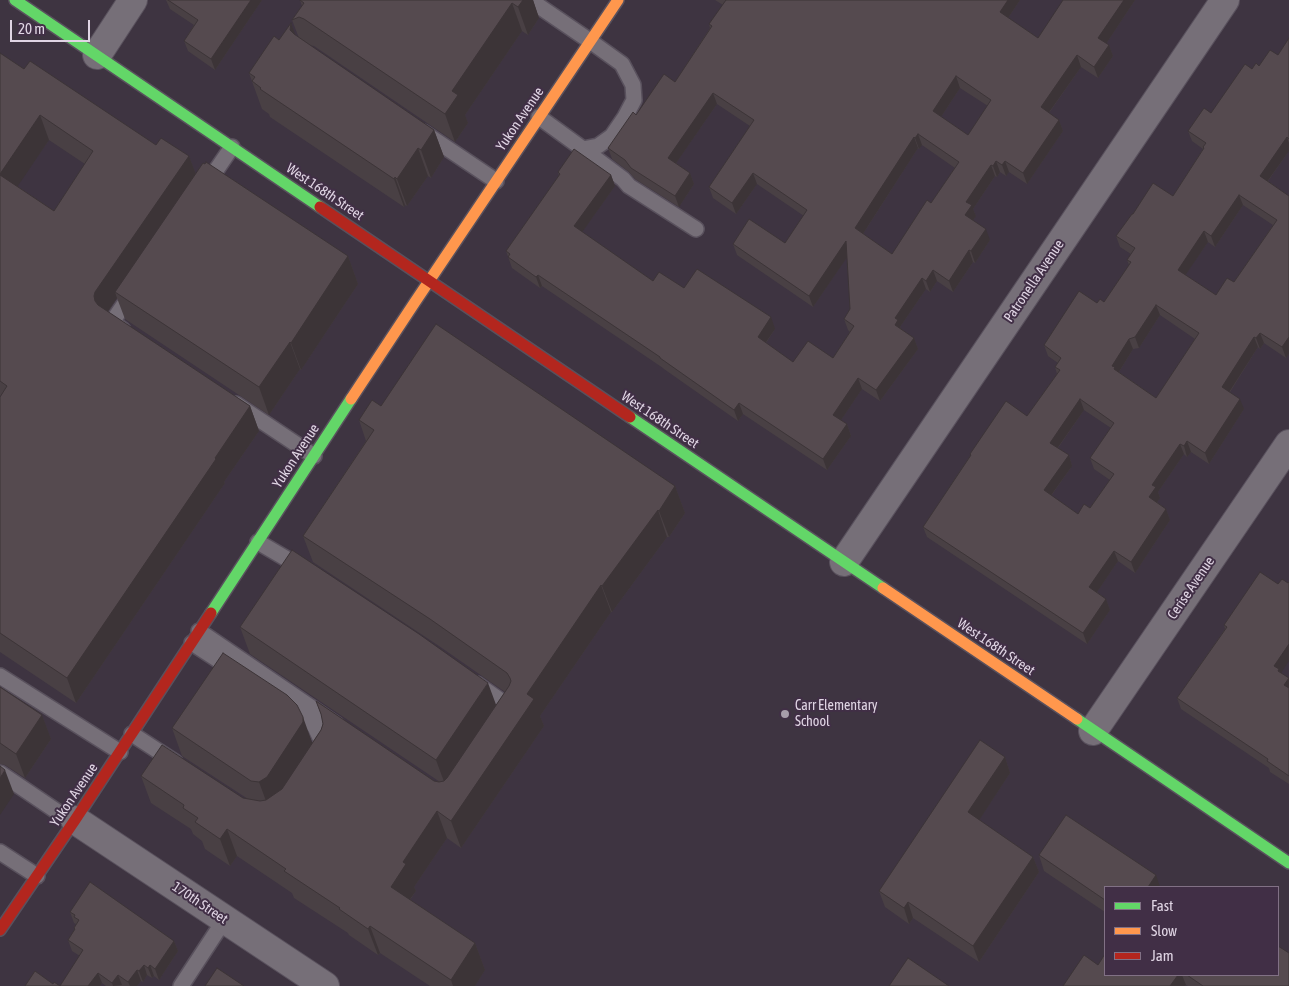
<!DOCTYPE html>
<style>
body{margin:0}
#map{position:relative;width:1289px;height:986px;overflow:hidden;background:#3e3441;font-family:"Asap Condensed",sans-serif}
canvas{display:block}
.legend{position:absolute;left:1104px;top:886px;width:175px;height:90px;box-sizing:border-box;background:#412f46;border:1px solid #817185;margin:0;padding:6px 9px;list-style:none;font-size:15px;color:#e0d5e4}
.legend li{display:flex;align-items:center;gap:10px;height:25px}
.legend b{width:25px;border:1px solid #817185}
.scale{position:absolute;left:10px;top:20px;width:80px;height:22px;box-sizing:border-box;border:2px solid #e0d5e4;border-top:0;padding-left:6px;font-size:15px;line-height:18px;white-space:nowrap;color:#e0d5e4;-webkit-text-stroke:4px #412f46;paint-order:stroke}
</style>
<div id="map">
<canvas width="1289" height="986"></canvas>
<ul class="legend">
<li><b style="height:6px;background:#63d668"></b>Fast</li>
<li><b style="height:6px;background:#ff974d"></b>Slow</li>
<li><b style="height:6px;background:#b3261e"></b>Jam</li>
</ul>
<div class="scale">20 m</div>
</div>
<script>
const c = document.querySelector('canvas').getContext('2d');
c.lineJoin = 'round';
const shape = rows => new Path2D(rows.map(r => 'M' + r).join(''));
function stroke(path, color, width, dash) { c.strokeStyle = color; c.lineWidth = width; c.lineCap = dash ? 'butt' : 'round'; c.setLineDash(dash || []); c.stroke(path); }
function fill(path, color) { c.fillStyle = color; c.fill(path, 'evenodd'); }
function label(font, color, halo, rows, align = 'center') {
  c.font = font + ' "Asap Condensed",sans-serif'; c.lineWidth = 4; c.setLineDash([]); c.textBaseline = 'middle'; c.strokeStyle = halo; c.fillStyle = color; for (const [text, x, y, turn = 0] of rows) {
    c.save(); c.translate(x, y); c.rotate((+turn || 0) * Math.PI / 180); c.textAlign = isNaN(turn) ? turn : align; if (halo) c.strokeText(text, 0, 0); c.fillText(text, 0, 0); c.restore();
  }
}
const lane = shape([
 [530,0,590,41,622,64,633,85,634,100,625,117,612,136,598,146,583,149,539,117],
 [423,132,496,181],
 [583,149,623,179,629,186,696,229],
 [206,185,232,147],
 [123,330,112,322,132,293],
 [236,404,314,456],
 [258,542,304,569],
 [199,631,337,725],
 [192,643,235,671],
 [0,676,120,752],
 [477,684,511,708,508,712],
 [285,704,303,715,315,727,322,742,322,752],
 [132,734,175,762],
 [0,773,74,823],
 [0,852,37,876],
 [181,986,225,919]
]);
const street = shape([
 [97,55,133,0],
 [844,562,1225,0],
 [1093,731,1289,444],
 [75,820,325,986]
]);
const fast = shape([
 [15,0,320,207],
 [630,417,883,588],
 [211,613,351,399],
 [1077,719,1289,863]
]);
const slow = shape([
 [351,399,415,302,618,0],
 [883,588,1077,719]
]);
const jam = shape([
 [320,207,630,417],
 [0,930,75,820,211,613]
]);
const wall = shape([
 [166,0,262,0,215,70,188,51,184,41,194,25,170,9],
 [300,0,533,0,539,18,528,35,522,31,465,115,468,123,455,142,314,46,309,45,434,130,444,157,431,178,428,176,407,206,405,205,404,207,270,117,269,114,262,109,249,73,279,40,291,23,295,35,299,38,292,20,302,6],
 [715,0,1020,0,1008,18,1038,38,1063,1,1062,0,1135,0,1106,44,1109,45,1113,56,1098,78,1081,67,1049,113,1059,120,1063,131,1027,184,1009,172,1006,176,1000,172,997,177,995,176,973,209,976,216,973,220,990,240,975,263,973,262,953,292,937,281,930,292,926,289,900,327,901,329,914,338,918,349,880,401,862,389,841,420,847,424,851,436,827,470,743,414,738,421,664,369,663,368,542,286,540,288,512,268,506,251,559,176,558,172,611,175,615,186,582,232,653,281,684,288,775,329,766,343,793,362,833,358,850,332,848,330,844,319,850,309,847,257,813,307,737,255,733,244,785,243,804,216,757,184,736,214,713,198,709,187,750,126,717,104,676,163,690,173,694,184,679,207,635,179,629,172,612,159,608,148,636,115,675,82,710,28,709,24,723,5],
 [960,88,988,106,968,135,941,117],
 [922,145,955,168,931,203,892,254,863,234,918,148,919,149],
 [1289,38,1289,151,1268,181,1289,196,1289,354,1286,358,1264,343,1260,349,1258,347,1230,392,1244,409,1209,464,1191,452,1187,457,1184,454,1158,492,1160,498,1157,502,1166,509,1170,520,1135,573,1118,561,1097,592,1106,599,1110,610,1087,644,927,537,923,527,970,456,970,454,1027,416,1057,374,1055,367,1058,363,1048,356,1044,345,1097,303,1104,302,1129,265,1127,260,1131,254,1120,247,1116,236,1133,214,1173,196,1203,149,1192,141,1188,131,1211,113,1252,69,1278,55],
 [1243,205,1273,225,1234,282,1216,295,1185,275,1208,242,1215,247],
 [1160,315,1195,339,1156,398,1119,372,1133,349,1139,348],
 [1084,410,1111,428,1090,458,1094,469,1110,480,1090,508,1078,514,1051,496,1072,466,1069,455,1058,448],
 [0,53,24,69,156,145,189,156,196,175,348,256,358,284,301,370,300,369,269,415,125,319,117,298,108,312,250,406,259,431,224,482,225,483,76,703,0,652],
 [49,140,85,164,54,211,17,186],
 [381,406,675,486,685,513,669,537,667,537,612,612,611,612,540,716,544,726,461,848,447,838,414,887,416,891,410,900,475,943,485,970,475,986,430,986,380,953,378,955,349,935,348,933,294,898,292,893,237,856,230,866,205,849,202,841,193,834,191,829,151,803,141,776,248,799,182,756,172,728,312,743,321,730,323,724,322,717,316,701,434,781,440,782,250,654,240,627,496,705,505,692,439,646,313,562,303,536,366,441,359,420],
 [1288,583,1281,673,1289,678,1289,784,1270,772,1269,768,1181,709,1177,698,1225,629,1224,625,1278,584],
 [0,687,42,715,51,739,25,778,5,765,0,764],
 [1005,757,1010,773,979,820,1033,857,1039,872,979,962,913,918,909,924,885,907,879,891],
 [1039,855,1105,887,1105,912,1044,871],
 [70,912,174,941,178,951,159,980,154,976,152,978,147,975,143,982,141,981,137,986,106,986,102,983,100,986,25,986,53,984,60,986,80,956,72,951,68,940,75,930,74,928,76,924,74,923],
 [1098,965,1105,975,1278,975,1289,986,1188,986,1186,985,1185,986,1063,986]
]);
const shadedWall = shape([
 [251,0,262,0,215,70,211,59],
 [523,0,533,0,539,18,528,35,518,7],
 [1008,0,1020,0,1004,24,1000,12],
 [1124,0,1135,0,1102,50,1098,38],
 [512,3,522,31,465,115,468,123,455,142,445,114,452,91],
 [291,23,301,50,290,30],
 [1109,45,1113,56,1098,78,1094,67],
 [1077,55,1081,67,1045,118,1041,107],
 [956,76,960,88,937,123,933,111],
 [713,93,717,104,672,169,668,158],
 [40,115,49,140,9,199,0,174],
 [1059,120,1063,131,1027,184,1023,173],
 [434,130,444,157,431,178,421,150],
 [918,134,922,145,919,149,915,138],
 [914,137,918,148,859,240,855,228],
 [1287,137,1289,143,1289,151,1264,186,1260,176],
 [418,148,428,176,407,206,397,179],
 [189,156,198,180,115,292,117,298,104,317,95,301,94,296,95,292],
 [996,161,1000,172,997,177,993,166],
 [1005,161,1009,172,1006,176,1002,165],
 [991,165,995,176,973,209,976,216,969,226,965,215,966,202],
 [690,173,694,184,679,207,675,196],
 [753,173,757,184,736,214,732,203],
 [611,175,615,186,578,238,574,226],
 [395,177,405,205,404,207,394,179],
 [1239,195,1243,205,1215,247,1211,236],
 [986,229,990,240,975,263,971,251],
 [1204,231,1208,242,1182,280,1178,270],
 [846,241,850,253,813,307,809,296],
 [969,250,973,262,953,292,949,281],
 [348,256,358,284,301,370,291,343],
 [933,270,937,281,930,292,926,281],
 [538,275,542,286,540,288,536,277],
 [922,278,926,289,900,327,902,331,895,325,895,318],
 [1156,305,1160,315,1139,348,1135,337],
 [771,317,775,329,762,348,758,337],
 [1260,333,1264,343,1260,349,1256,338],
 [1254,337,1258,347,1226,397,1222,387],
 [1289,337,1289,354,1286,358,1282,347],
 [914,338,918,349,880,401,876,390],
 [1129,339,1133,349,1117,375,1112,366],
 [290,342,300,369,269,415,259,387],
 [858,378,862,389,837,426,833,415],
 [1080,399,1084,410,1054,453,1050,443],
 [1240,399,1244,409,1209,464,1205,453],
 [739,403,743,414,738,421,734,410],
 [250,406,259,431,224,482,225,483,76,703,67,678],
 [847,424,851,436,827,470,823,459],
 [1187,441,1191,452,1187,457,1184,446],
 [1180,444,1184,454,1158,492,1160,498,1153,508,1149,497,1152,485],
 [1069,455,1072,466,1047,501,1044,490],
 [675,486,685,513,669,537,659,511],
 [1166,509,1170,520,1135,573,1131,562],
 [658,510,667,537,612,612,602,586],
 [1114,551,1118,561,1093,598,1089,587],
 [601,585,611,612,540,716,544,726,461,848,451,821,527,694],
 [1106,599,1110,610,1087,644,1083,633],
 [1289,644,1289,661,1281,673,1274,666],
 [1289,678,1289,694,1284,685],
 [488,683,498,710,446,787,436,760],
 [42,715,51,739,25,778,16,754],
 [303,717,313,745,269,809,259,782],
 [1005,757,1010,773,974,828,968,812],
 [5,770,14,794,0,815,0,778],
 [437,811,447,838,414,887,416,891,400,913,391,887,403,862],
 [227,829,237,856,230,866,220,839],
 [1033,857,1039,872,979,962,973,946],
 [1156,875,1160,887,1148,887],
 [908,902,913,918,909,924,904,908],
 [370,926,380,953,378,955,368,929],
 [174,941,178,951,159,980,155,969],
 [475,943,485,970,475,986,453,986,451,980],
 [144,965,147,975,143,982,139,971],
 [150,965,154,976,152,978,148,968],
 [137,970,141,981,137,986,130,986,128,982],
 [98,973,102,983,100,986,88,986],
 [118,975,122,985,113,986,112,983],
 [1178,975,1182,975,1186,985,1185,986,1170,986]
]);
const building = shape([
 [168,0,251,0,211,59,184,41,198,20,168,0],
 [300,0,523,0,518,7,512,3,452,91,458,95,445,114,304,19,299,17,292,20,304,3,300,0],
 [726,0,1008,0,1000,12,1038,38,1063,0,1124,0,1098,38,1109,45,1094,67,1077,55,1041,107,1059,120,1023,173,1005,161,1002,165,996,161,993,166,991,165,966,202,972,205,965,215,986,229,971,251,969,250,949,281,933,270,926,281,922,278,895,318,898,320,895,325,914,338,876,390,858,378,833,415,847,424,823,459,739,403,734,410,660,358,660,357,538,275,536,277,508,257,510,254,506,251,560,174,558,172,574,149,611,175,574,226,653,281,659,272,684,288,697,269,771,317,758,337,793,362,808,341,833,358,854,326,844,319,850,309,846,241,809,296,733,244,749,219,785,243,807,210,753,173,732,203,709,187,754,120,713,93,668,158,690,173,675,196,631,168,625,160,608,148,633,112,636,115,664,74,675,82,712,26,709,24,726,0],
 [956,76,991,100,968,135,933,111,956,76],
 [918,134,959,162,931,203,927,200,892,254,855,228,914,137,915,138,918,134],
 [291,23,290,30,294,34,434,130,421,150,418,148,397,179,395,177,394,179,260,89,261,88,252,81,255,77,249,73,274,36,279,40,291,23],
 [1289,38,1289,139,1287,137,1260,176,1289,196,1289,337,1282,347,1260,333,1256,338,1254,337,1222,387,1240,399,1205,453,1187,441,1184,446,1180,444,1152,485,1156,487,1149,497,1166,509,1131,562,1114,551,1089,587,1106,599,1083,633,923,527,971,455,970,454,1006,401,1027,416,1060,370,1055,367,1061,358,1044,345,1079,291,1097,303,1100,299,1104,302,1131,262,1127,260,1135,248,1116,236,1132,214,1133,214,1153,183,1173,196,1204,148,1203,147,1206,143,1188,131,1204,108,1211,113,1245,64,1252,69,1256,63,1259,66,1270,50,1278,55,1289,38],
 [1239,195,1277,220,1234,282,1227,278,1216,295,1178,270,1204,231,1211,236,1239,195],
 [1156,305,1199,333,1156,398,1114,369,1115,367,1112,366,1129,339,1135,337,1156,305],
 [1080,399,1114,423,1090,458,1114,474,1090,508,1084,504,1078,514,1044,490,1069,455,1050,443,1080,399],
 [0,53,24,69,30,61,156,145,161,138,189,156,95,292,94,296,95,301,98,305,250,406,215,458,216,459,67,678,0,633,0,397,7,386,0,381,0,175,54,211,93,151,40,115,0,174,0,53],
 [206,162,348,256,291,343,290,342,259,387,115,292,203,163,205,164,206,162],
 [436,324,675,486,659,511,658,510,602,586,601,585,527,694,534,699,451,821,437,811,403,862,406,864,391,887,475,943,451,980,370,926,368,929,339,909,340,908,284,871,286,869,227,829,220,839,195,822,198,818,183,808,184,805,141,776,162,745,243,798,260,801,266,800,282,789,321,730,323,724,321,714,316,701,434,781,439,782,444,781,447,778,509,686,511,681,510,678,507,673,430,619,303,536,374,430,359,420,372,400,381,406,436,324],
 [292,550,419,634,488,683,436,760,240,627,292,550],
 [1260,572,1278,584,1282,579,1288,583,1289,582,1289,644,1274,666,1279,669,1278,671,1289,678,1284,685,1289,688,1289,776,1267,761,1268,759,1177,698,1227,627,1224,625,1260,572],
 [223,653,287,695,297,705,303,717,303,722,267,777,259,782,251,781,172,728,223,653],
 [0,687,42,715,16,754,0,743,0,687],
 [980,740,1005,757,968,812,1033,857,973,946,908,902,904,908,879,891,980,740],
 [0,766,5,770,0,778,0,766],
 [1066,815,1156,875,1148,887,1105,887,1105,900,1039,855,1066,815],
 [90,882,174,941,155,969,150,965,148,968,144,965,139,971,137,970,128,982,118,975,112,983,98,973,88,986,25,986,35,971,53,984,54,982,60,986,83,950,68,940,75,929,74,928,79,920,74,917,75,915,70,912,90,882],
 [1278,946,1289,953,1289,986,1203,986,1187,975,1278,975,1278,946],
 [1105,954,1105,975,1178,975,1170,986,1063,986,1084,955,1098,965,1105,954],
 [908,958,949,986,889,986,908,958],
 [217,968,244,986,205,986,217,968]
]);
const markers = [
 [785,714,5,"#a79dab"]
];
const streetNames = [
 ["Yukon Avenue",520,119,-56],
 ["West 168th Street",325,192,34],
 ["Patronella Avenue",1034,281,-56],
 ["West 168th Street",660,420,34],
 ["Yukon Avenue",296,456,-57],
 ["Cerise Avenue",1191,588,-56],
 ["West 168th Street",996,647,34],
 ["Yukon Avenue",74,795,-56],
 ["170th Street",200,903,34]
];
const poiNames = [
 ["Carr Elementary",795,706],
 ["School",795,722]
];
stroke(lane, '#59515d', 18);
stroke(street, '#59515d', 30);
stroke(fast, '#59515d', 14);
stroke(slow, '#59515d', 14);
stroke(jam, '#59515d', 14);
stroke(lane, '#766f78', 15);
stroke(street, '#766f78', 28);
stroke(fast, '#63d668', 11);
stroke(slow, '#ff974d', 11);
stroke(jam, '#b3261e', 11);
fill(wall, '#494044');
fill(shadedWall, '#3c3437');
fill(building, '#554a4f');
stroke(building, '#3c3437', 1);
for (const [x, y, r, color] of markers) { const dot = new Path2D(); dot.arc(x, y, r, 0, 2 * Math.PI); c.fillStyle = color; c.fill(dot); stroke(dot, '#412f46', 2); }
label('14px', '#e0d5e4', '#412f46', streetNames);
label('14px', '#e0d5e4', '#412f46', poiNames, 'left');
</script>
